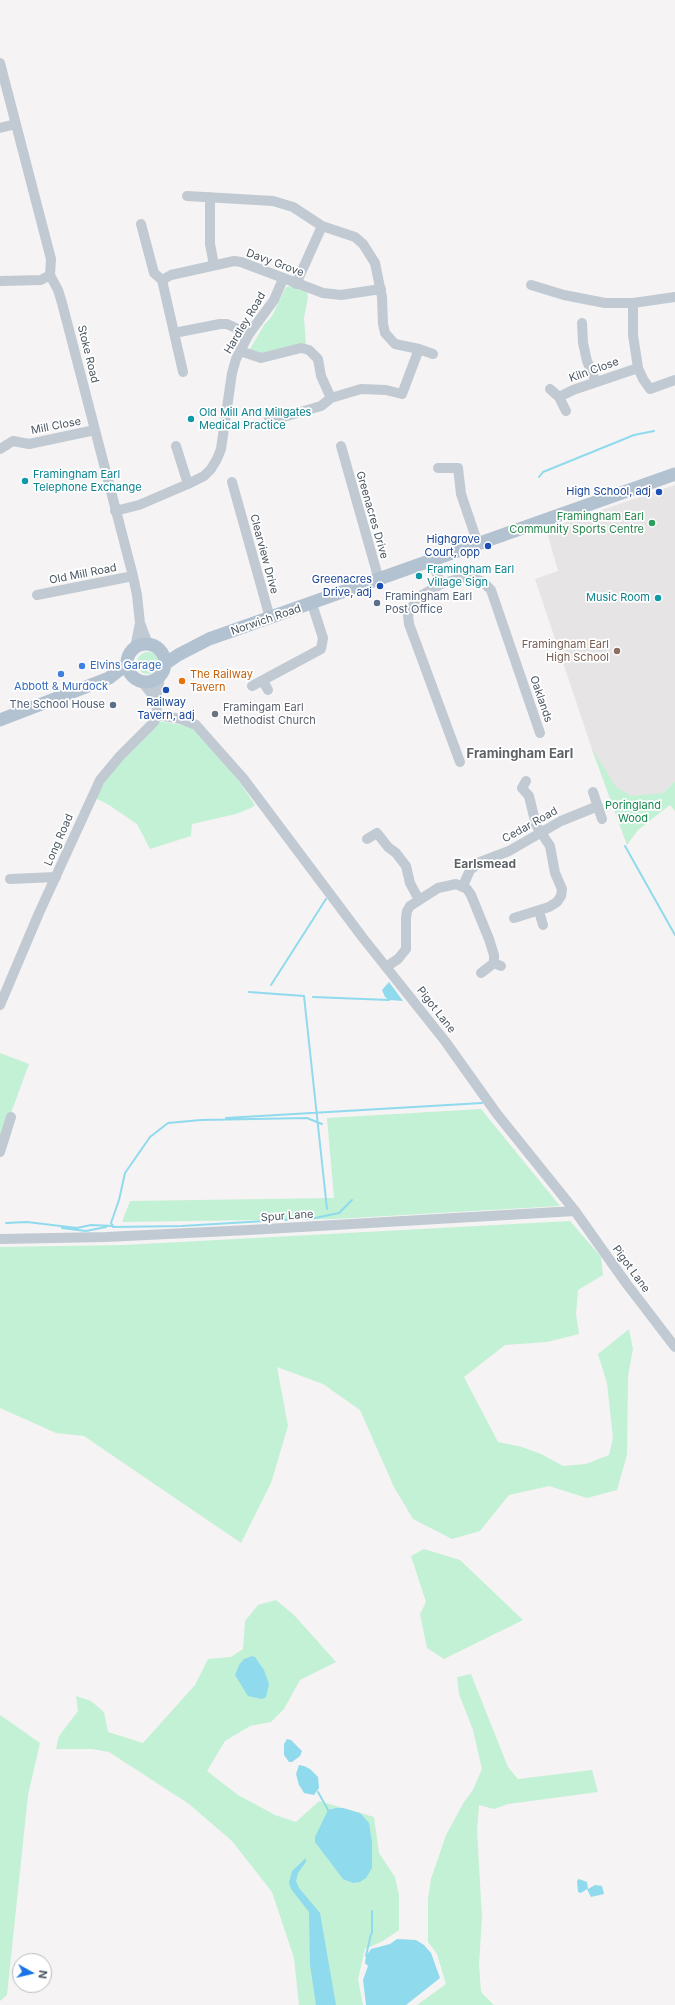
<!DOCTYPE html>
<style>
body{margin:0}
#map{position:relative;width:675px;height:2005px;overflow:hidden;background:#f5f3f3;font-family:Inter,sans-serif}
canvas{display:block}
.north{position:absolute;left:12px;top:1953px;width:40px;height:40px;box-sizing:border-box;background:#fff;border:1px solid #b7bbc0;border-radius:50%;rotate:98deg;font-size:11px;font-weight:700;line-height:16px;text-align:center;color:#4a5661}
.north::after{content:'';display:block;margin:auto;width:14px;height:18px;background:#1a73e8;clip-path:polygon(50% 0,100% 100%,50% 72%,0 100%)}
</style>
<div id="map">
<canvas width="675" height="2005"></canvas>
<div class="north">N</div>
</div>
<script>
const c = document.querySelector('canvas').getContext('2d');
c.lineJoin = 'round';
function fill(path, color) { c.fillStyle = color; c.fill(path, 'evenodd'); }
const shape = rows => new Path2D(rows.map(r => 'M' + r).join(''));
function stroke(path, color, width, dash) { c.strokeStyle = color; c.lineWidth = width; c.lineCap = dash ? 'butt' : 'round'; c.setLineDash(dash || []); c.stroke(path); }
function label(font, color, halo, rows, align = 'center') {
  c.font = font + ' Inter,sans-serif'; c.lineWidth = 3.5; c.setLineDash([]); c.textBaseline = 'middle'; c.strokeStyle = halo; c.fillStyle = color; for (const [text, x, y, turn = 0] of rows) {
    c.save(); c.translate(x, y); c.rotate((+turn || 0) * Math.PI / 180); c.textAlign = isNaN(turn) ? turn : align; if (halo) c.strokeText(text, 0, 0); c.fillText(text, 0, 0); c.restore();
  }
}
const education = shape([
 [675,485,675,781,663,793,627,845,592,749,535,579,558,571,546,529]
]);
const green = shape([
 [291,286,307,292,308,297,304,318,306,344,269,354,251,353,250,349,264,325,272,316,286,287],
 '137 663a11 11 0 1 1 22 0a11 11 0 1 1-22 0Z',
 [157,721,188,726,199,732,241,784,255,805,251,808,236,814,192,824,191,836,150,849,137,824,109,805,95,798,112,770],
 [592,749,616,787,631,796,663,793,675,781,675,811,670,805,638,830,627,845],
 [0,1053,29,1064,0,1143],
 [481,1109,560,1206,334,1219,122,1222,130,1201,334,1198,327,1118],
 [570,1221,601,1257,603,1275,578,1290,576,1314,579,1334,547,1342,505,1345,464,1377,498,1442,522,1447,541,1454,563,1466,586,1464,609,1455,613,1438,607,1383,598,1354,629,1329,633,1349,628,1376,627,1455,617,1490,587,1498,549,1486,509,1495,480,1531,452,1539,413,1519,394,1487,360,1410,323,1384,277,1367,288,1426,271,1483,241,1543,84,1436,56,1433,0,1408,0,1247,124,1245],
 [424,1549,460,1560,523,1620,444,1659,427,1648,420,1614,426,1602,411,1556],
 [276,1600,294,1615,336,1662,300,1680,284,1709,271,1722,250,1726,225,1741,207,1771,238,1795,275,1815,296,1822,319,1801,374,1817,379,1853,395,1877,399,1895,399,1930,383,1941,365,1949,358,1979,363,2005,299,2005,294,1958,272,1892,232,1841,189,1804,109,1752,92,1749,56,1749,59,1736,78,1711,76,1696,91,1701,104,1712,108,1732,143,1743,195,1685,208,1659,231,1657,243,1649,245,1621,258,1605],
 [471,1674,508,1767,518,1779,592,1770,598,1792,508,1804,494,1809,479,1805,477,1830,482,1918,479,1964,481,1992,494,2005,417,2005,446,1984,437,1954,428,1942,428,1899,431,1879,446,1835,464,1802,473,1790,482,1769,473,1730,459,1694,457,1677],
 [0,1715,40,1743,28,1795,7,1995,0,2001]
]);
const water = shape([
 [389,982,403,1001,389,1000,385,997,382,990],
 [252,1656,255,1657,264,1670,269,1684,266,1697,262,1699,248,1696,235,1675,239,1665,244,1659],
 [287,1739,291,1740,302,1751,300,1756,292,1762,289,1762,284,1755,284,1744],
 [299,1765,304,1766,310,1769,318,1777,319,1788,314,1795,304,1793,299,1785,296,1774],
 [336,1808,343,1808,360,1813,369,1823,372,1842,372,1868,366,1878,360,1882,353,1883,343,1879,315,1842,315,1837,328,1810],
 [306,1858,306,1862,298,1873,296,1881,299,1888,320,1913,336,2005,316,2005,310,1965,309,1912,291,1889,289,1883,292,1871],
 [579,1879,587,1882,588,1889,595,1885,602,1886,604,1894,591,1897,587,1889,581,1893,578,1892,577,1881],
 [397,1939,416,1940,424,1945,431,1953,440,1978,406,2005,366,2005,363,1980,368,1966,365,1963,366,1956,371,1949,390,1944]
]);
const stream = shape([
 [539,477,543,472,634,435,654,431],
 [625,846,675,935],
 [271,985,326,899],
 [249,992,304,996,327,1209],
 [313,997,389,1000],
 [226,1118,482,1103],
 [6,1223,27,1222,77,1228,91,1225,113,1226,111,1223,119,1200,125,1173,150,1137,168,1123,201,1120,307,1118,322,1124],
 [113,1227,182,1226,315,1218,339,1213,352,1200],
 [62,1228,86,1231,106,1227],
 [318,1792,328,1810],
 [372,1933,372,1911],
 [366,1956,371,1934]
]);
const minor = shape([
 [0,63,51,259,50,275,58,290,62,303,133,576,137,595,140,623,135,648],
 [0,128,16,124],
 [187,196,273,201,293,207,322,226,355,237,363,244,375,263,382,297,383,324,385,333,395,344,419,349,402,394,386,390,361,389,331,398,321,406,280,418,269,418],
 [210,197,210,244,214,265],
 [141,224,154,273,162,280,183,372],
 [162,280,171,275,234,261,241,262,323,293,341,295,381,289],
 [0,281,41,280,50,275],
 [296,284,322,226],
 [531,285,564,295,605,303,633,303,675,297],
 [633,303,633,335,638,368,643,379,650,389,675,380],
 [582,323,583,343,587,361,596,382],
 [174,333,220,324,227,324,249,334],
 [419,349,433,354],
 [240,351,261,358,301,348,309,350,318,359,321,376,331,398],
 [550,389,559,397],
 [566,411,559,397,573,390,638,368],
 [341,446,379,580],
 [0,449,13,441,29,444,95,430],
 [438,468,458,468,461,494,478,544],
 [232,482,270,618],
 [188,484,204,476,211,469,217,459,221,449,232,373,236,359,249,334,274,300,283,279],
 [115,511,139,505,188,484,176,446],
 [432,561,441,584],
 [37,595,133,576],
 [140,623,148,644],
 [263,681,268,690],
 [142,682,156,699],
 [252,686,321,649,323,638,312,604],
 [157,715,181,719,196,725,243,778,363,938,445,1041,497,1114,575,1211,626,1283,675,1347],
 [460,762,409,624,408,615,417,598,441,584,468,576,483,582,491,590,540,733],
 [593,792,602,819],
 [367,839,377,833,388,847,396,853,406,866,410,883,419,900],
 [10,879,56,877],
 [463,886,470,870,480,862,509,851,561,821,598,806],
 [539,911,543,925],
 [514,918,549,907,557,902,561,896,562,889,555,873,550,846,536,825,529,796,522,788,526,781],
 [386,967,398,959,406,949,406,918,407,911,410,906,438,888,456,884,467,889,471,895,489,939,494,955,494,963,501,966],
 [481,973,494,963],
 [0,1005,39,913,100,780,120,756,154,722,157,715,156,699,160,677],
 [0,1152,11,1117],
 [0,1239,106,1237,249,1230,575,1211]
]);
const major = shape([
 '127 663a19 19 0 1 1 38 0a19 19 0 1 1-38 0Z',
 [165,664,178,655,209,639,675,474],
 [0,720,109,678,127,664]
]);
const markers = [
 [191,419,4,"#0f9aa8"],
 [25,481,4,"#0f9aa8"],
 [659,492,4,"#1a4fb4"],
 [652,523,4,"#2e9e5b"],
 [488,546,4,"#1a4fb4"],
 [419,576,4,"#0f9aa8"],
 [380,586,4,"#1a4fb4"],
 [658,598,4,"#0f9aa8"],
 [377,603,4,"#5c6f8a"],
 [617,651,4,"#8d6e63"],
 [82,666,4,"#3f7fe0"],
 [61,674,4,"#3f7fe0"],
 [182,681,4,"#e8710a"],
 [166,690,4,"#1a4fb4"],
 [113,705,4,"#5c6f8a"],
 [215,714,4,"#6b7280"]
];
const streetNames = [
 ["Davy Grove",275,263,20],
 ["Hardley Road",245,323,-59],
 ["Stoke Road",88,354,76],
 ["Kiln Close",594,370,-20],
 ["Mill Close",56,426,-11],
 ["Greenacres Drive",372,515,74],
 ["Clearview Drive",264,554,75],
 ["Old Mill Road",83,574,-11],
 ["Norwich Road",266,620,-19],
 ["Oaklands",541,699,71],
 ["Cedar Road",530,825,-29],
 ["Long Road",59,840,-66],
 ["Pigot Lane",436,1010,52],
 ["Spur Lane",287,1216,-4],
 ["Pigot Lane",631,1269,54]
];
const cultureNames = [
 ["Old Mill And Millgates",199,413],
 ["Medical Practice",199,426],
 ["Framingham Earl",33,475],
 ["Telephone Exchange",33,488],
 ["Framingham Earl",427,570],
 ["Village Sign",427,583],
 ["Music Room",650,598,"right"]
];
const transitNames = [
 ["High School, adj",651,492],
 ["Highgrove",480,540],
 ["Court, opp",480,553],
 ["Greenacres",372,580],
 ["Drive, adj",372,593],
 ["Railway",166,703,"center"],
 ["Tavern, adj",166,716,"center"]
];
const leisureNames = [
 ["Framingham Earl",644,517],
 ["Community Sports Centre",644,530]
];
const serviceNames = [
 ["Framingham Earl",385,597],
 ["Post Office",385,610],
 ["The School House",105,705,"right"]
];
const educationNames = [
 ["Framingham Earl",609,645],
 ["High School",609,658]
];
const shopNames = [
 ["Elvins Garage",90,666],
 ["Abbott & Murdock",61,687,"center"]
];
const foodNames = [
 ["The Railway",190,675],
 ["Tavern",190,688]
];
const worshipNames = [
 ["Framingam Earl",223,708],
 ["Methodist Church",223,721]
];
const parkNames = [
 ["Poringland",633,806],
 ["Wood",633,819]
];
const neighbourhoodNames = [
 ["Earlsmead",485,864]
];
const quarterNames = [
 ["Framingham Earl",520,754]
];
fill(education, '#e6e4e5');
fill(green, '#c3f1d5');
fill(water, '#90daee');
stroke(stream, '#90daee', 2);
stroke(minor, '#c1cad2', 10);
stroke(major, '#b3c2d1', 13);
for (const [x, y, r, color] of markers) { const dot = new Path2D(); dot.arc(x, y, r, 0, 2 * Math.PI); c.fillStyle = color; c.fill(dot); stroke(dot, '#fff', 1.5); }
label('11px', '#4a5661', '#fff', streetNames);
label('11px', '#0d838f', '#fff', cultureNames, 'left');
label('11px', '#164399', '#fff', transitNames, 'right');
label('11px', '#27864d', '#fff', leisureNames, 'right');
label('11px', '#4e5e75', '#fff', serviceNames, 'left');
label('11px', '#785e54', '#fff', educationNames, 'right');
label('11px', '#366cbe', '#fff', shopNames, 'left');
label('11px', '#c56008', '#fff', foodNames, 'left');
label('11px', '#5b616d', '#fff', worshipNames, 'left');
label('11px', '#17864f', '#fff', parkNames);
label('bold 12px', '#5f6368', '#fff', neighbourhoodNames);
label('bold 13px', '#5f6368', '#fff', quarterNames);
</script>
